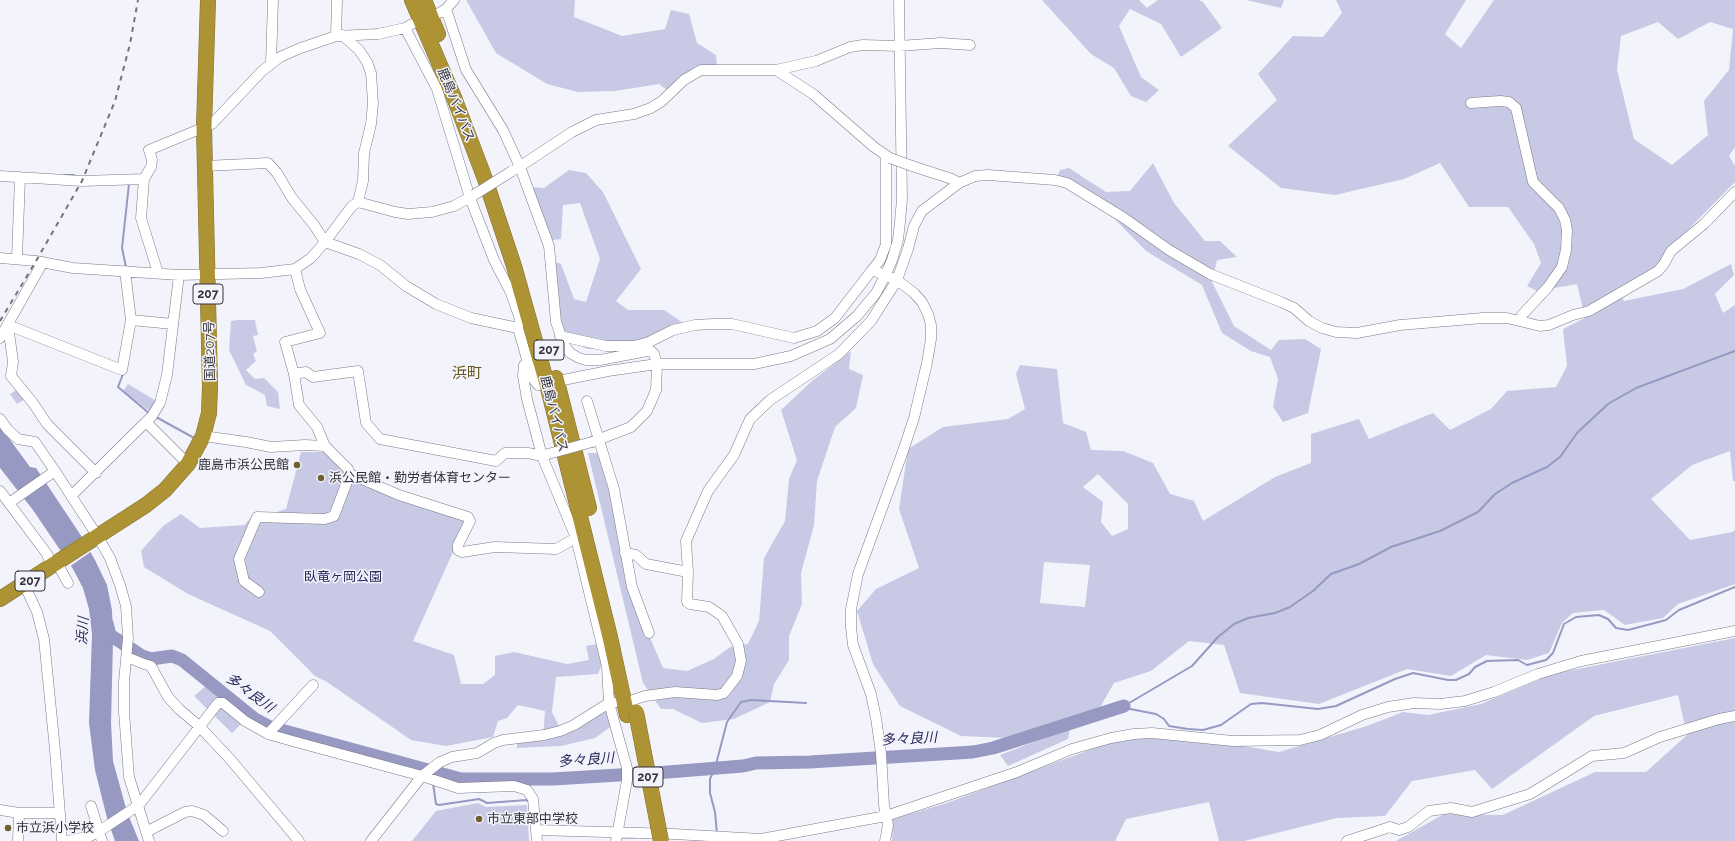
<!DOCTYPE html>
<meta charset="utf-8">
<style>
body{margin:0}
canvas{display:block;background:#f3f3fc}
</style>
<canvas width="1735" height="841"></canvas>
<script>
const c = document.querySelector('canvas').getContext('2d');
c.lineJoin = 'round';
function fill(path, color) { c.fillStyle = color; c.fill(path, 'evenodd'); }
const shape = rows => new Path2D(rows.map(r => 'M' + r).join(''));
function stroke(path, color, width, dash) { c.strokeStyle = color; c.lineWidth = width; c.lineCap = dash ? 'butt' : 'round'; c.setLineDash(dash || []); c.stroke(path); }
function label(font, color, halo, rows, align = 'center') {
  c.font = font + ' Raleway,"Noto Sans JP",sans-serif'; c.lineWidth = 3; c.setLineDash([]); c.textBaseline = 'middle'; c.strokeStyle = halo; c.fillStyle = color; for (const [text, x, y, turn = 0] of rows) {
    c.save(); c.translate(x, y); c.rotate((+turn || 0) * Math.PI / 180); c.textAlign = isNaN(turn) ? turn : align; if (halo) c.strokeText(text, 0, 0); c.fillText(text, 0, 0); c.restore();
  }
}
const green = shape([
 [466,0,575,0,574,17,622,36,665,29,671,10,689,14,697,43,716,55,717,66,696,66,667,90,659,84,615,91,578,92,547,84,496,53],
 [1042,0,1139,0,1147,8,1158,0,1199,0,1203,2,1222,28,1181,57,1161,24,1130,9,1119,26,1141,77,1159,90,1146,102,1131,96,1114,68,1091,54],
 [1246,0,1284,0,1281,8],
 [1336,0,1466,0,1445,34,1461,48,1494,0,1735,0,1735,147,1729,156,1735,166,1735,182,1671,247,1662,271,1619,290,1624,301,1683,289,1731,264,1734,275,1715,294,1723,313,1735,305,1735,481,1733,481,1730,451,1692,465,1651,499,1690,540,1732,532,1735,530,1735,584,1678,604,1663,618,1625,625,1604,610,1573,613,1562,623,1549,653,1527,660,1486,655,1451,676,1407,669,1319,704,1240,693,1224,645,1189,641,1151,671,1114,683,1098,711,1006,738,961,736,900,706,873,664,857,611,876,589,919,568,899,509,908,449,943,427,1008,419,1025,409,1016,374,1020,365,1057,369,1063,423,1086,432,1091,450,1123,451,1153,463,1170,494,1194,501,1203,521,1275,477,1311,463,1311,434,1359,419,1369,439,1433,413,1450,430,1491,409,1507,391,1556,387,1567,366,1563,329,1585,318,1577,284,1537,291,1527,286,1541,263,1534,244,1508,207,1469,207,1440,163,1404,179,1335,195,1281,188,1228,146,1277,100,1258,74,1293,36,1323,37,1342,13],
 [1658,22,1678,39,1710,22,1733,29,1729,70,1704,101,1708,135,1672,165,1634,139,1617,70,1621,36],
 [1098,474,1128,504,1128,529,1112,536,1101,522,1103,502,1083,487],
 [1044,562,1090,565,1085,607,1040,603],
 [1153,163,1174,203,1205,241,1220,241,1237,257,1217,260,1212,282,1234,326,1271,350,1279,340,1305,339,1321,349,1308,413,1283,422,1273,407,1278,379,1270,357,1251,351,1222,333,1202,285,1146,251,1106,210,1057,178,1060,170,1069,168,1106,192,1130,191],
 [569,170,586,173,603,192,641,269,616,301,628,310,664,310,683,323,629,349,588,349,565,339,559,314,554,261,561,264,574,299,586,302,600,259,580,203,563,205,561,239,552,240,531,187,544,188],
 [238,320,255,320,258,335,253,336,257,351,253,354,256,361,246,370,255,379,264,378,278,392,280,409,267,406,265,395,246,385,229,350,231,321],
 [851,351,849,369,863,375,856,408,835,427,817,481,814,525,801,573,802,604,789,636,789,660,774,684,770,702,734,719,702,723,673,709,661,709,643,683,588,453,599,453,617,489,637,607,663,668,687,671,714,659,730,647,748,644,759,621,764,558,785,521,789,479,797,460,781,410,812,381],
 [128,384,158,402,152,413,123,391],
 [18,389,27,398,17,404,10,394],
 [301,452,324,452,353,478,464,518,466,523,413,641,454,655,461,684,483,684,495,675,495,656,514,652,567,664,589,660,586,646,597,644,602,664,598,674,556,677,552,712,560,728,597,709,614,708,617,722,595,738,561,746,517,748,517,740,543,737,545,711,518,705,507,718,498,721,493,737,446,746,411,740,327,682,315,676,270,631,188,594,144,567,141,551,163,526,181,514,200,528,244,525,253,516,274,513,286,509],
 [1735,638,1735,841,1396,841,1444,814,1503,815,1595,772,1646,772,1687,735,1678,695,1594,716,1492,789,1475,770,1412,781,1385,816,1337,818,1244,841,1219,841,1209,802,1126,819,1115,841,892,841,893,819,947,803,1132,734,1231,744,1279,752,1367,726,1403,712,1428,715,1481,704,1552,674],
 [206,686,246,719,232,733,194,696],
 [1070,728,1068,739,1008,766,1000,755],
 [478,803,486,807,527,805,529,841,412,841,436,811]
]);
const water = shape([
 [0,426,30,467,36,468,80,534,95,560,107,585,112,610,113,641,111,723,113,761,127,812,139,841,115,841,107,818,95,770,89,723,92,634,89,609,83,588,73,569,33,510,0,468]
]);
const pier = shape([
 [84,538,92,551,69,567,61,554]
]);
const stream = shape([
 [64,175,74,175],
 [126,267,122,248,129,184],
 [123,374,118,387,150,414],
 [156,417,196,439],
 [1124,706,1192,666,1218,637,1234,624,1248,618,1275,613,1290,607,1313,591,1331,574,1359,564,1391,547,1440,531,1478,512,1495,494,1512,483,1547,467,1560,457,1577,433,1608,404,1636,388,1735,351],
 [1125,706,1130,709,1156,714,1164,719,1169,726,1188,729,1203,730,1221,725,1251,704,1262,703,1318,709,1336,706,1395,679,1413,673,1448,680,1456,680,1469,674,1475,667,1487,661,1518,660,1527,665,1546,660,1553,653,1564,624,1576,617,1599,615,1608,619,1616,628,1628,630,1666,620,1679,610,1735,587],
 [433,783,436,804,439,805,479,799,487,803,527,800,529,802],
 [717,834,715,812,710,793,710,779,715,768,727,722,741,702,751,700,806,703]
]);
const river = shape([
 [107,623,110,635,142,656,151,659,172,656,182,660,255,719,270,727,461,779,553,779,668,772,743,766,756,763,810,762,973,752,993,748,1124,706]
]);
const minor = shape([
 [446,9,466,70,503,130,520,167,549,246,556,322,564,345,570,353,579,358,586,360,600,360,647,351,651,351,654,354,657,364,656,390,647,411,631,427,592,442],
 [439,13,446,9,454,0],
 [405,28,437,89,470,198,494,260,511,293,520,319,518,328,528,363,524,365,523,376,527,399,542,456,576,538,607,666,609,703,627,768,627,780,616,841],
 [336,36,337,0],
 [271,63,273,0],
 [776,70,813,94,874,147,890,158],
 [1471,103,1500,101,1509,102,1516,108,1533,182,1559,208,1565,220,1567,230,1566,250,1562,267,1548,287,1522,315,1520,321],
 [205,166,268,163,277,173,292,198,314,225,325,242,359,254,380,265,406,286,436,304,471,318,518,328],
 [912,166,952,179,959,183],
 [516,169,572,132,596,120,634,114,651,108,662,101,684,80,701,70,776,70,816,61,850,47,863,45,899,46,941,43,970,45],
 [0,176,82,181,144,179],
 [358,202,395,212,408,214,432,212,454,206,474,195],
 [0,258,36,261,73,268,179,275,261,273,295,269,311,258,325,242,352,206,358,202,363,181,364,153,371,124,373,103,371,73,367,62,359,50,342,35],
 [17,259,20,177],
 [295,269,300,289,320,333,285,342,294,374,306,372,313,377,358,371,366,423,380,439,496,461,505,453,528,453,542,456,547,455],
 [158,273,141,218,144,179,151,167,152,160,149,150,212,124,262,71,280,57,298,49,336,36,378,34,405,28,412,24],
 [131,320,173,324],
 [560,336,606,346,634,346,649,342,673,330,695,325,713,324,732,324,794,338,817,331,835,318,872,270],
 [0,338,43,262],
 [528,363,534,380,538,385,608,371,657,364,754,364,791,356,830,339,857,316,876,293,885,276,892,260,898,240,900,222,902,199,899,0],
 [587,401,614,489,632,587,649,633],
 [0,419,8,430,18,439,35,442,55,471,98,537,110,558,120,585,126,606,128,638,124,682,124,712,129,777,149,841],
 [146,422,188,464],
 [203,436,246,442,271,447,305,445,325,446],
 [96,473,47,424,33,403,11,376,13,362,8,325,122,370,131,320,125,271],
 [350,474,399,495,468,517,470,521,458,545,458,550,462,552,495,547,556,549,576,538],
 [0,491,47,554,52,566],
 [71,496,152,416,160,403,167,375,179,275],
 [9,503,55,471],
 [625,553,636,555,646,564,688,572],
 [57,563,68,583],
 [24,584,37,612,44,639,55,750,62,841],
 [259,592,244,581,239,559,257,517,325,519,334,516,350,474,348,469,325,446,317,427,299,405,294,374],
 [127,657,144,664,151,666,168,697,179,709,199,726,230,759,299,841],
 [633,700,645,696,675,692,717,695,724,693,737,676,741,661,738,644,722,616,709,607,690,604,687,602,688,572,686,541,708,491,734,455,750,419,770,400,839,354,871,321,897,280,908,249,914,226,922,211,959,183,975,176,988,175,1055,180,1067,183,1124,218,1169,250,1210,274,1281,302,1294,308,1309,321,1322,328,1336,332,1357,333,1400,325,1483,318,1507,318,1540,326,1549,325,1573,315,1589,311,1658,271,1664,264,1671,251,1704,224,1735,192],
 [268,734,313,685],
 [91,806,102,841],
 [0,810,19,813,60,813],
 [536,830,674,834,761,839,886,816,1017,772,1072,749,1111,738,1134,734,1152,733,1233,741,1300,740,1320,735,1362,715,1388,707,1414,703,1440,704,1465,701,1494,692,1538,674,1581,661,1735,631],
 [146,832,185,812,192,811,204,815,223,831],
 [18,841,19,813],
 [68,841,90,836,98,832,139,805,218,703,223,703,245,721,268,734,296,742,422,776,458,788,514,786,527,790,533,799,537,841],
 [371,841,422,776,440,762,452,757,477,753,494,743,503,740,544,735,560,731,574,725,609,703,614,703],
 [885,841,888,825,884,805,881,753,876,718,871,694,853,645,851,627,851,609,858,574,903,451,914,418,927,363,931,339,931,325,928,314,922,302,914,293,897,280,872,270,880,260,886,244,886,157],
 [1347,841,1390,827,1399,830,1408,827,1429,811,1451,808,1472,812,1530,794,1592,756,1624,753,1660,737,1719,719,1735,716]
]);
const highway = shape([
 [412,0,455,100,485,179,514,266,547,384,610,637,627,715],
 [424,0,438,34],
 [556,378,589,508],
 [0,599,146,505,165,490,188,464,203,436,209,413,210,386,204,127,208,0]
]);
const rail = shape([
 [0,321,36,261,82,181,115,101,130,44,138,0]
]);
const minorBridge = shape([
 [890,158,912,166],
 [474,195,512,171],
 [548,454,592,442]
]);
const highwayBridge = shape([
 [636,712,661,841]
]);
const markers = [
 [297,465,4,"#6f602e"],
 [321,478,4,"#6f602e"],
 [479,819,4,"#6f602e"],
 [8,828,4,"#6f602e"]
];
const shields = [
 [208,294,30],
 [549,350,30],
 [30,581,30],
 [648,777,30]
];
const shieldNames = [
 ["207",208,294],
 ["207",549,350],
 ["207",30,581],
 ["207",648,777]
];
const streetNames = [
 ["鹿島バイパス",456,105,68],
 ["国道207号",210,351,-91],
 ["鹿島バイパス",554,414,76]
];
const poiNames = [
 ["鹿島市浜公民館",289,465,"right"],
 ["浜公民館・勤労者体育センター",329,478],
 ["市立東部中学校",487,819],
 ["市立浜小学校",16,828]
];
const parkNames = [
 ["臥竜ヶ岡公園",343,577]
];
const waterNames = [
 ["浜川",83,631,-86],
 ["多々良川",250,693,36],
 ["多々良川",909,739,-3],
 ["多々良川",586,760,-4]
];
const quarterNames = [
 ["浜町",467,373]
];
fill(green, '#c8c9e5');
fill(water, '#9899c3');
fill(pier, '#f3f3fc');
stroke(stream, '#9899c3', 2);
stroke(river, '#9899c3', 13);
stroke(minor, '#797a87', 11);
stroke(highway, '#837135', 16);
stroke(minor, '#fff', 10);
stroke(highway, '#ae9334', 15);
stroke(rail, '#74747b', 2, [5, 5]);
stroke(minorBridge, '#797a87', 11, []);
stroke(highwayBridge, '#837135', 16, []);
stroke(minorBridge, '#fff', 10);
stroke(highwayBridge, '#ae9334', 15);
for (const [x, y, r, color] of markers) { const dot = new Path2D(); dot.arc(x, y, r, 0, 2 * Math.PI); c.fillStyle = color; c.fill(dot); stroke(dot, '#f3f3fc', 1.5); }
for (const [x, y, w] of shields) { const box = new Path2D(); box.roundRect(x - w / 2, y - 10, w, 20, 3); c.fillStyle = '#f3f3fc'; c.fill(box); stroke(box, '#323238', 1); }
label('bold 12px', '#323238', null, shieldNames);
label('13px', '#323238', '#f3f3fc', streetNames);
label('13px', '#323238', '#f3f3fc', poiNames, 'left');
label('13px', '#2e295e', '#f3f3fc', parkNames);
label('italic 14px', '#2d285d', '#f3f3fc', waterNames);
label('15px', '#67561b', '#f3f3fc', quarterNames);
</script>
